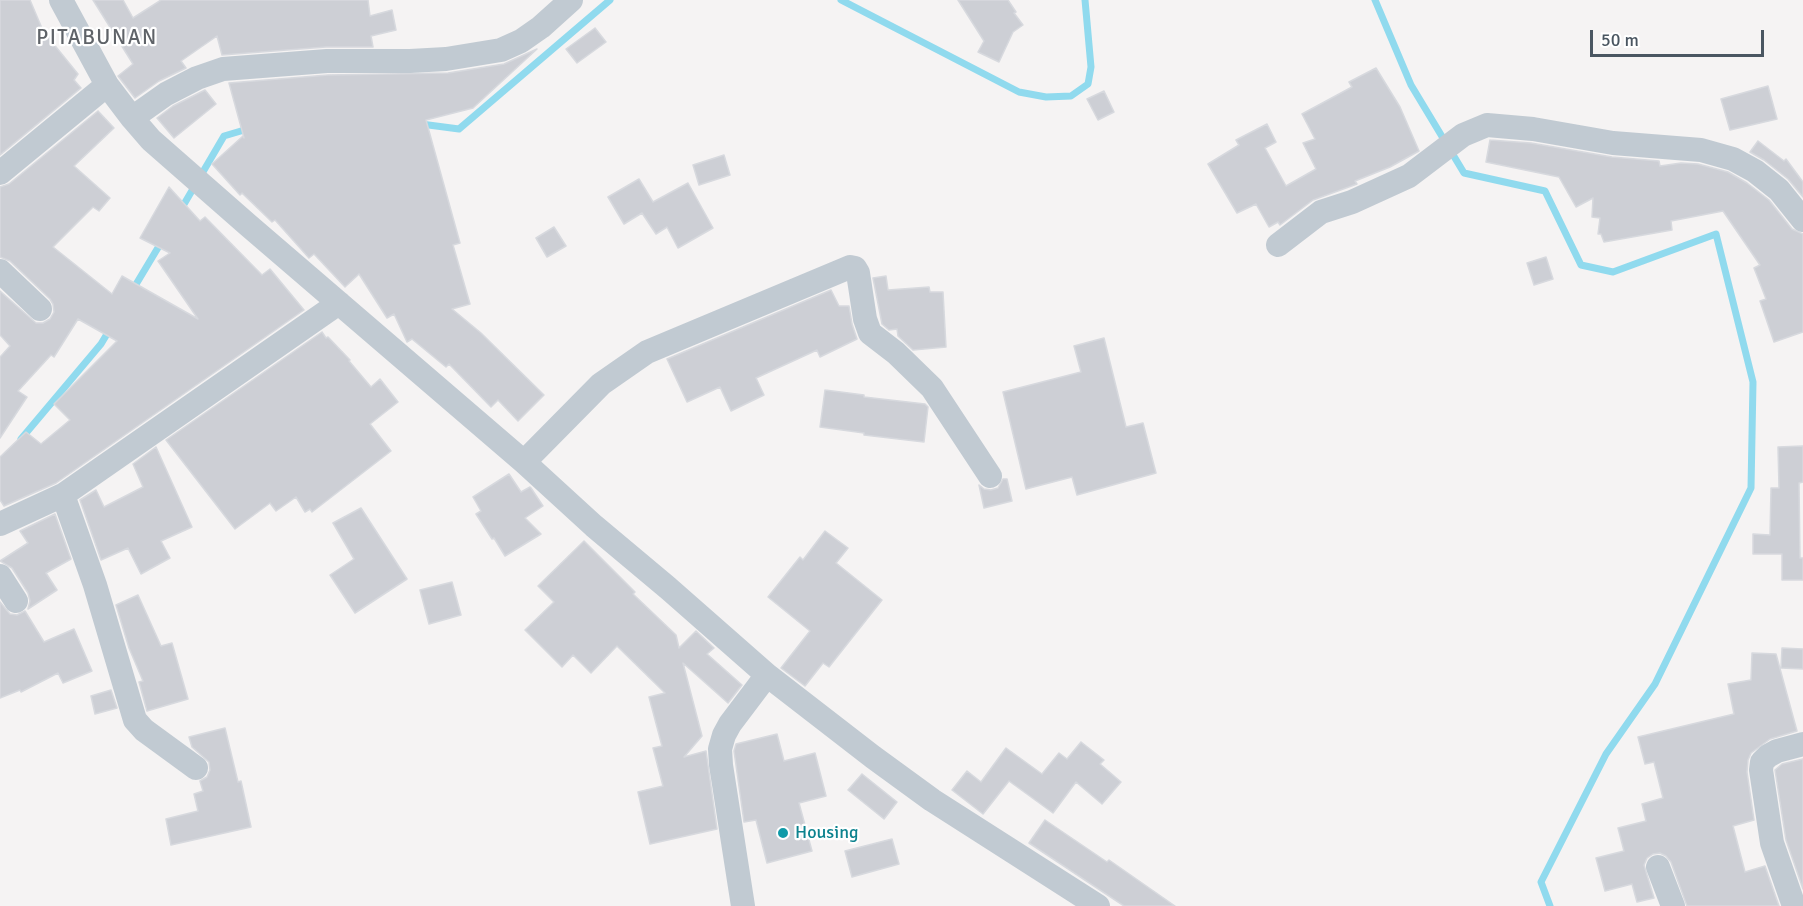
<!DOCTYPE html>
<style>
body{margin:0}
#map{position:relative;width:1803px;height:906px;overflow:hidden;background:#f5f3f3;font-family:Signika,sans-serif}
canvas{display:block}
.scale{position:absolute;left:1590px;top:30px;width:174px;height:27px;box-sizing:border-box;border:3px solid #4a5661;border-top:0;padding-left:8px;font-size:18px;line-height:21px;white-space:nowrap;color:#4a5661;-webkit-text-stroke:4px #fff;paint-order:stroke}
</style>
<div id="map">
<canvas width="1803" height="906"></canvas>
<div class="scale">50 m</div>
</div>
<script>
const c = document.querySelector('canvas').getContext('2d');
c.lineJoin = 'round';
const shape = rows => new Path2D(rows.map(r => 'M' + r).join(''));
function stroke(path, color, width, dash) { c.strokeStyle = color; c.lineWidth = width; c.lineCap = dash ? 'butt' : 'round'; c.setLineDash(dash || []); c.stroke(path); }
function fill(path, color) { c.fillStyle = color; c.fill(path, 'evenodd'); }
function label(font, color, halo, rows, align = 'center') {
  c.font = font + ' Signika,sans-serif'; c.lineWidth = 4.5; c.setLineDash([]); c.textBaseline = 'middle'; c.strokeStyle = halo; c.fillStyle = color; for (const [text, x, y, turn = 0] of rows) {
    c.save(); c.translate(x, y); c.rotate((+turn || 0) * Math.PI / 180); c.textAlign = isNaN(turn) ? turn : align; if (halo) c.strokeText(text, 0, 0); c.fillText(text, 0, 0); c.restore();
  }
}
const stream = shape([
 [841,0,1019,92,1046,97,1071,96,1088,84,1091,67,1085,0],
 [1375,0,1411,85,1464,173,1545,191,1581,265,1613,272,1716,234,1753,382,1751,488,1655,684,1606,754,1541,882,1550,906],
 [421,124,459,129,610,0],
 [180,211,224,136,251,128],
 [132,291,162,241],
 [21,439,101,344,110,329]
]);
const building = shape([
 [0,0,30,0,44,33,48,32,52,42,78,74,74,80,81,88,0,155,0,0],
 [93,0,123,0,133,18,161,0,368,0,370,16,392,10,396,30,371,36,373,47,326,47,222,55,217,36,181,61,186,68,159,81,135,98,118,76,133,64,93,0],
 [958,0,1008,0,1016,12,1014,13,1023,25,1013,32,999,62,978,52,984,41,958,0],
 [595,28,606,42,577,63,566,49,595,28],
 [537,49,473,108,426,120,460,243,453,245,470,304,452,309,481,333,544,395,518,421,498,400,491,407,449,364,446,367,412,339,407,342,394,314,387,318,359,274,345,287,314,254,309,258,275,220,272,222,242,193,240,195,212,164,243,136,244,138,229,83,328,75,448,73,504,64,537,49],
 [1376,68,1400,107,1419,151,1390,167,1355,181,1357,184,1313,200,1280,225,1278,222,1269,227,1256,204,1237,213,1208,164,1239,145,1236,140,1267,124,1276,142,1265,148,1286,186,1316,169,1303,143,1315,139,1302,114,1352,87,1349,82,1376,68],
 [1768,86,1777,119,1730,130,1721,99,1768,86],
 [205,90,216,104,174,138,157,118,173,106,205,90],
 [1104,91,1114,112,1098,120,1087,99,1104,91],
 [98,111,114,128,74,166,110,198,99,211,93,207,53,247,112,294,122,276,198,319,158,261,170,253,140,238,169,187,200,221,205,217,262,275,270,269,304,310,56,483,4,506,0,500,0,457,26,432,41,444,70,420,54,404,117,341,78,319,54,357,51,355,18,391,27,397,0,438,0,357,10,346,0,335,0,291,36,323,43,323,50,319,54,312,53,304,50,299,10,261,0,257,0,187,9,184,98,111],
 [1490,140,1531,143,1612,157,1659,161,1660,166,1681,163,1698,164,1728,172,1747,183,1769,200,1792,229,1803,234,1803,332,1774,342,1760,301,1766,299,1754,268,1760,265,1723,211,1671,221,1672,230,1604,242,1601,234,1598,234,1600,218,1592,217,1593,198,1576,207,1559,177,1486,162,1490,140],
 [1758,141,1784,161,1786,159,1803,182,1803,197,1788,179,1764,160,1750,152,1758,141],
 [724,155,730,175,699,185,693,165,724,155],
 [639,179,653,202,688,183,713,228,678,248,667,227,656,234,642,213,624,224,608,197,639,179],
 [554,227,566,246,547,257,536,238,554,227],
 [1546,257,1553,279,1534,285,1527,263,1546,257],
 [886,276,888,290,929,287,930,292,943,292,946,347,913,350,898,336,897,329,889,330,882,324,873,278,886,276],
 [831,290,839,306,849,306,852,324,857,339,820,357,817,350,756,378,764,395,731,411,720,387,687,402,667,359,831,290],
 [322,332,326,338,328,337,350,360,349,361,371,387,380,379,398,402,370,424,391,451,312,512,310,509,305,512,296,497,276,511,270,503,235,529,166,440,322,332],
 [1104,338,1126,427,1143,423,1156,473,1077,495,1072,477,1026,489,1003,392,1081,372,1074,346,1104,338],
 [825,390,864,395,864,397,925,404,928,407,924,442,864,435,864,433,820,427,825,390],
 [1803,446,1803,482,1799,483,1800,558,1803,558,1803,580,1782,580,1782,554,1753,554,1753,534,1770,535,1771,488,1779,488,1778,447,1803,446],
 [156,447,192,527,161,541,170,558,141,574,128,548,101,560,80,500,96,490,104,507,143,487,133,464,156,447],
 [509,474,521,492,530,487,531,488,543,506,525,518,541,534,505,556,494,538,492,539,476,514,481,511,473,497,509,474],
 [1003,479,1007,479,1012,501,984,508,979,485,984,489,991,490,998,488,1003,479],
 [361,508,407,579,355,613,330,575,354,559,333,523,361,508],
 [55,514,71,559,46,573,57,590,28,609,30,601,28,593,12,568,0,561,28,543,20,531,55,514],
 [825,531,848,548,836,563,882,600,829,667,823,663,805,686,781,668,810,631,768,597,800,557,803,560,825,531],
 [584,541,635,592,633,594,676,635,679,648,696,631,714,648,707,654,742,685,728,703,683,663,702,736,684,757,706,751,717,829,650,844,638,792,663,786,653,748,662,746,649,697,665,693,617,646,591,673,573,655,562,667,525,630,554,602,538,586,584,541],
 [452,582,461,615,429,624,420,590,452,582],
 [138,595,161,646,172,643,188,699,147,711,139,682,143,681,129,648,116,605,138,595],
 [0,602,10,614,17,615,25,611,44,642,74,629,92,671,63,683,58,673,21,692,20,690,0,698,0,602],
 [1782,648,1803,649,1803,669,1781,668,1782,648],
 [1752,653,1776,654,1797,731,1770,739,1751,753,1748,760,1747,772,1754,820,1733,826,1745,872,1765,866,1779,906,1687,906,1671,862,1666,856,1660,853,1653,854,1647,858,1644,865,1654,898,1637,902,1632,884,1605,891,1596,858,1624,851,1618,828,1646,821,1642,804,1663,798,1654,762,1645,764,1638,737,1734,714,1728,684,1751,680,1752,653],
 [111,690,117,708,95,714,91,696,111,690],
 [225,728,238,782,241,781,251,827,171,845,166,819,198,811,194,794,203,791,200,781,207,777,210,770,209,762,192,747,189,737,225,728],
 [777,734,784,761,815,753,826,796,799,803,812,851,767,863,756,820,744,822,734,751,736,744,777,734],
 [1081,742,1104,760,1100,764,1121,782,1102,804,1076,782,1053,813,1009,781,983,814,952,790,967,771,981,782,1006,748,1042,774,1059,753,1067,759,1081,742],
 [1803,759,1803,889,1786,840,1775,770,1782,764,1803,759],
 [862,774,897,802,884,819,848,790,862,774],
 [1045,820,1107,862,1109,860,1175,906,1124,906,1029,843,1045,820],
 [892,839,899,864,852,877,845,851,892,839]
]);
const minor = shape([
 [61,0,107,85,132,118,151,140,248,225,524,462,594,526,668,588,767,675,873,757,932,800,1098,906],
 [132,118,166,94,197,78,223,69,327,61,410,61,446,59,501,50,521,41,541,27,571,0],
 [0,173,107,85],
 [1278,245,1321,212,1352,202,1409,176,1463,135,1487,125,1533,129,1613,143,1701,150,1733,159,1755,171,1779,190,1803,220],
 [0,271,40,309],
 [524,462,601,384,647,352,850,267,855,268,858,273,865,319,870,333,896,353,932,388,990,476],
 [63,495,95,585,135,720,144,730,196,768],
 [0,524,63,495,339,303],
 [0,576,16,601],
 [1658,867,1673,906],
 [743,906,721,765,720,749,724,735,730,724,767,675],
 [1794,906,1772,843,1761,770,1762,762,1768,756,1777,751,1803,744]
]);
const markers = [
 [783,833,6,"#0f9aa8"]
];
const cultureNames = [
 ["Housing",795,833]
];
const quarterNames = [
 ["PITABUNAN",97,38]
];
stroke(stream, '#90daee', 7);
fill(building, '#cdcfd5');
stroke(building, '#d7d9de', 1.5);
stroke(minor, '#c1cad2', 24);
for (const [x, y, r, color] of markers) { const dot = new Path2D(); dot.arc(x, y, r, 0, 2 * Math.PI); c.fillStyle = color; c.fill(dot); stroke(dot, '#fff', 2); }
label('18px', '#0d838f', '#fff', cultureNames, 'left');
c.letterSpacing = '1.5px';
label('21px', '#5f6368', '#fff', quarterNames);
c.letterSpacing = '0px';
</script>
